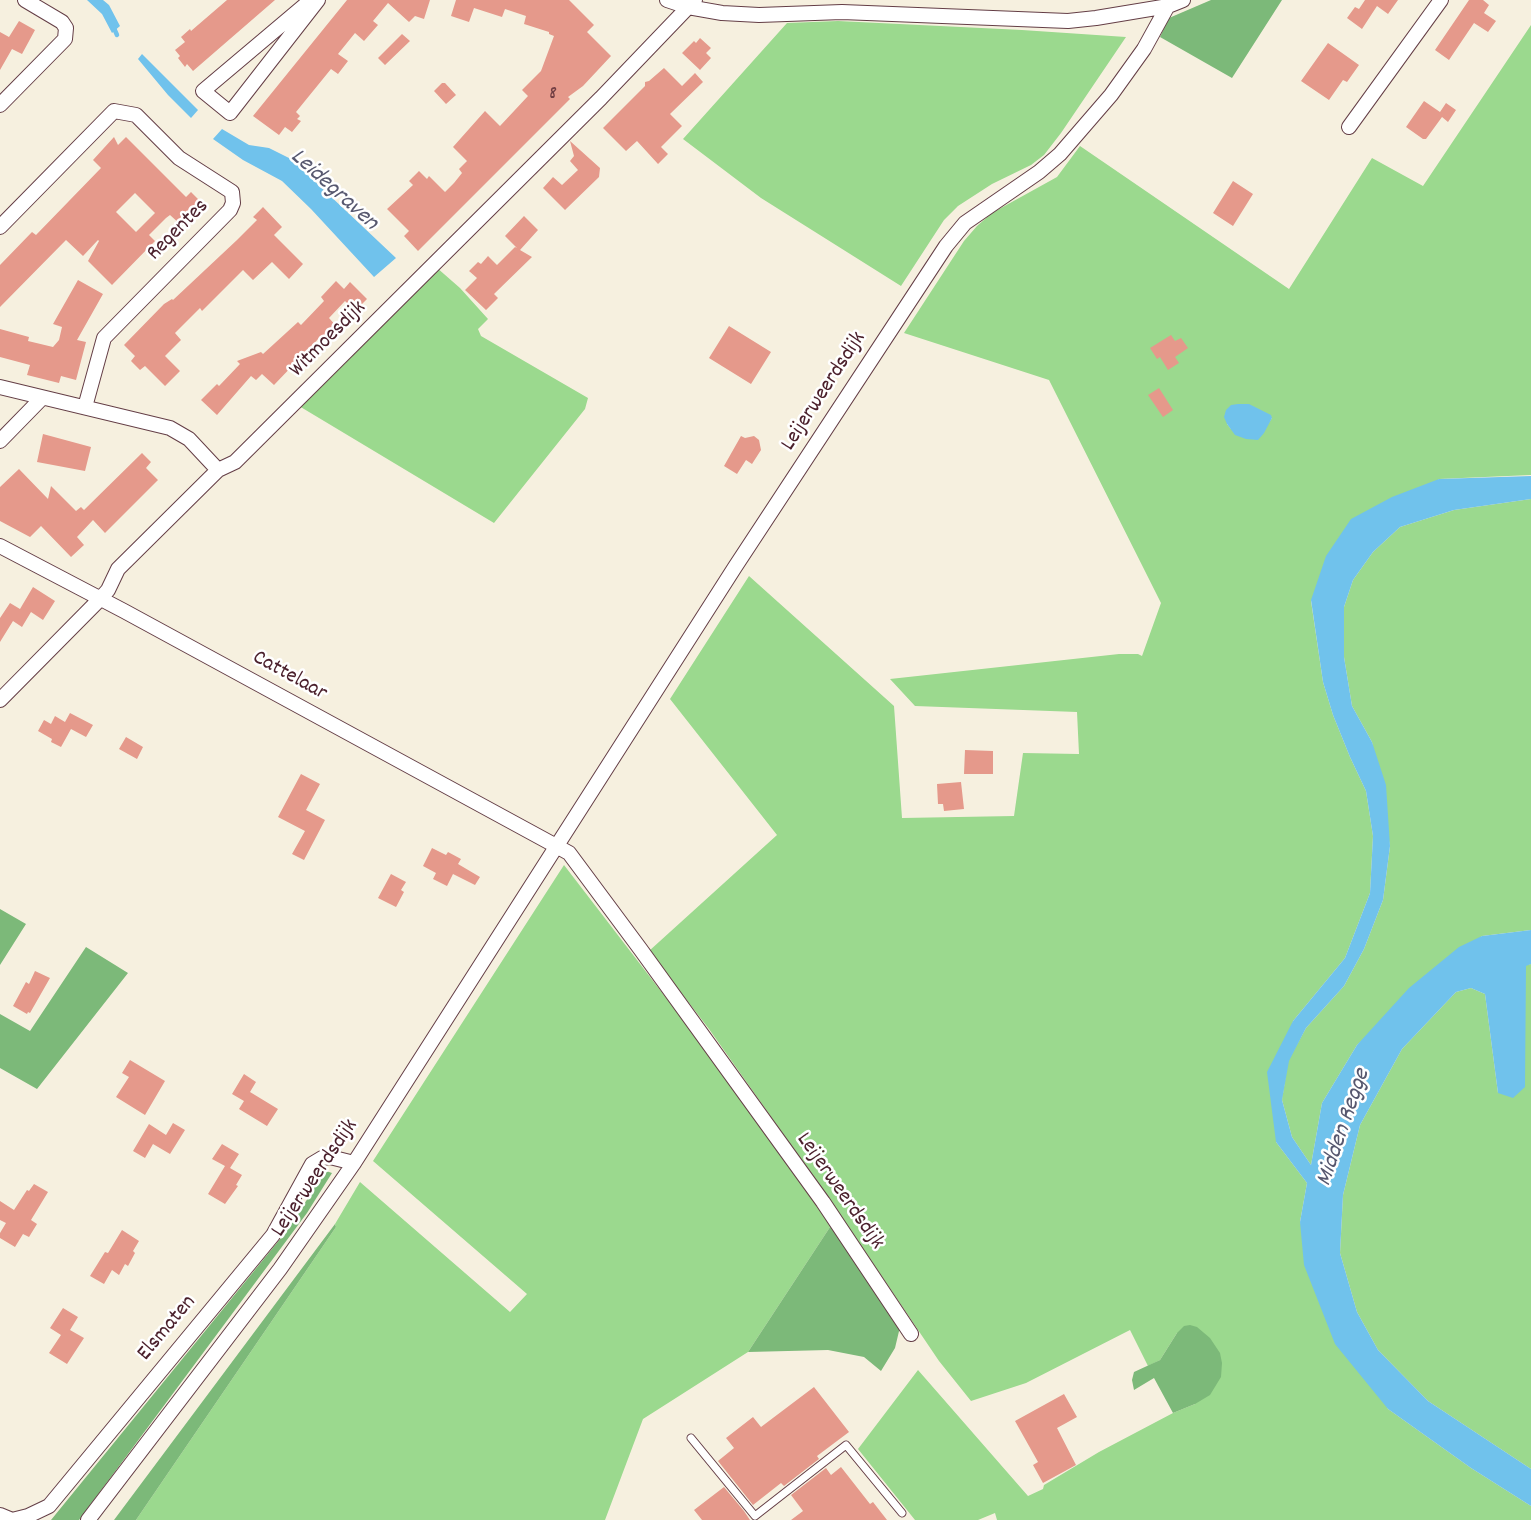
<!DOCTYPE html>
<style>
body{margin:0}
canvas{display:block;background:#f6f0df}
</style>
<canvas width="1531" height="1520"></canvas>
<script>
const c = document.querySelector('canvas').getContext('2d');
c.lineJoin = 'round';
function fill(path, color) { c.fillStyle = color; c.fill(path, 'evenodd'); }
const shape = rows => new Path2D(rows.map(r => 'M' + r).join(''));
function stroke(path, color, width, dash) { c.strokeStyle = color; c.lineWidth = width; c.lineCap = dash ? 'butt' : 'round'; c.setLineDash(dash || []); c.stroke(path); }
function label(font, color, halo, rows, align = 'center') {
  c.font = font + ' Dekko,sans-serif'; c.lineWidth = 5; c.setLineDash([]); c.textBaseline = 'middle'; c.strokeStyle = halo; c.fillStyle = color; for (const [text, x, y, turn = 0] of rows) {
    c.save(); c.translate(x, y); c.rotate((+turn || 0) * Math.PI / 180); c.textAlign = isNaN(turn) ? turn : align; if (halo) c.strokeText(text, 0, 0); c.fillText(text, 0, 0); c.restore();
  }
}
const green = shape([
 [838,21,1022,30,1126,37,1061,133,1044,155,1031,165,992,184,958,206,944,220,901,286,761,198,683,139,787,23],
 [1531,25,1531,475,1439,479,1311,601,1323,682,1333,715,1350,757,1366,791,1373,836,1370,893,1345,958,1293,1021,1276,1142,1307,1183,1300,1222,1388,1409,1471,1468,1531,1506,1531,1520,997,1520,995,1513,978,1520,915,1520,858,1449,918,1370,1028,1496,1043,1489,1044,1485,1099,1452,1173,1413,1195,1404,1177,1333,1160,1360,1148,1366,1130,1330,1026,1383,971,1401,939,1361,839,1213,709,1029,649,951,777,835,670,699,749,576,894,706,902,818,1014,816,1023,753,1079,754,1077,712,915,706,890,679,1119,654,1138,654,1142,656,1161,603,1049,380,904,333,964,241,977,226,992,213,1057,177,1080,146,1289,289,1372,158,1423,186],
 [1272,418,1268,424,1231,429,1227,424],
 [436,267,460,288,488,319,478,329,481,336,588,398,585,409,494,523,299,406],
 [1531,499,1531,930,1482,936,1357,1045,1322,1103,1311,1165,1292,1137,1282,1100,1288,1061,1306,1028,1344,986,1364,949,1383,900,1390,846,1372,742,1352,706,1344,657,1344,607,1353,580,1373,552,1400,527,1454,510],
 [564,865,700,1042,832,1224,748,1352,643,1419,605,1520,136,1520,336,1227,335,1224,360,1182,510,1312,527,1294,373,1161],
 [1531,964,1531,1469,1428,1401,1378,1350,1357,1312,1340,1253,1343,1195,1360,1125,1402,1049,1456,992,1471,988,1485,994,1498,1093,1526,965]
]);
const forest = shape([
 [1211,0,1282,0,1232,78,1160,37,1169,18],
 [0,909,26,924,0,965],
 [86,947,128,973,37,1089,0,1068,0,1014,30,1031],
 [326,1171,332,1173,307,1213,79,1520,51,1520,285,1233,312,1192,320,1174],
 [335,1224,336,1227,136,1520,114,1520],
 [832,1224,900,1327,895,1348,881,1371,864,1357,828,1350,748,1352],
 [1190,1325,1197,1327,1210,1338,1220,1353,1222,1363,1221,1377,1210,1395,1195,1404,1173,1413,1154,1378,1134,1390,1132,1380,1134,1372,1160,1360,1177,1333,1184,1326]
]);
const water = shape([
 [87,0,103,0,109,5,120,26,112,33,102,14],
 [142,54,198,110,191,118,168,95,138,59],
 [222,129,249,145,269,148,291,159,396,258,374,277,311,209,282,181,243,160,213,139],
 [1238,404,1249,404,1271,415,1272,418,1264,433,1258,440,1246,439,1235,435,1227,424,1224,417,1226,410,1231,405],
 [1531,476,1531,499,1454,510,1400,527,1373,552,1353,580,1344,607,1344,657,1352,706,1372,742,1386,785,1390,846,1383,900,1364,949,1344,986,1306,1028,1289,1061,1282,1100,1292,1137,1311,1165,1322,1103,1357,1045,1409,988,1459,947,1482,936,1531,930,1531,964,1526,966,1525,1087,1513,1098,1498,1093,1485,994,1471,988,1456,992,1402,1049,1360,1125,1343,1195,1340,1253,1357,1312,1378,1350,1428,1401,1531,1469,1531,1506,1471,1468,1388,1409,1335,1344,1304,1265,1300,1222,1307,1183,1276,1142,1267,1072,1293,1021,1345,958,1370,893,1373,836,1366,791,1350,757,1333,715,1323,682,1311,600,1326,556,1351,519,1392,497,1439,479]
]);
const stream = shape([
 [113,26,117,35]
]);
const building = shape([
 [227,0,275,0,193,71,187,64,185,67,178,58,180,56,175,50,185,42,181,37,190,29,191,31],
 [347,0,430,0,424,19,415,16,409,22,388,3,373,21,378,25,364,41,355,33,338,54,348,61,338,74,331,69,296,112,300,116,297,119,301,121,292,132,285,127,279,135,253,116],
 [456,0,569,0,594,25,587,32,611,56,583,86,568,97,570,99,418,251,404,236,409,231,387,209,413,185,409,181,419,171,427,179,429,176,445,192,454,183,462,173,459,169,467,161,453,147,485,111,500,126,528,96,522,90,541,71,554,36,549,34,549,32,524,24,526,16,505,9,502,17,474,8,469,22,451,16],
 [1365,0,1398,0,1388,14,1377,6,1362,29,1347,18,1355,7,1359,9],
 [1469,0,1483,0,1489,5,1484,13,1496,21,1488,32,1474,23,1449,60,1435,50],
 [19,21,35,30,22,54,12,49,0,70,0,32,9,37],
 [402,34,410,41,385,65,378,58],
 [700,38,711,48,706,53,711,58,700,70,682,53,694,41,696,43],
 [1328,43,1359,65,1347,82,1343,80,1329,100,1301,81],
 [664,68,682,86,695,73,703,82,670,114,682,126,661,147,668,154,658,164,637,141,626,151,603,128,645,86,645,82,649,81],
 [442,83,445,83,456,95,446,104,434,91],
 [1424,101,1440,112,1446,103,1456,110,1448,122,1442,117,1426,139,1423,139,1406,127],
 [114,137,118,145,126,137,186,197,191,192,202,203,181,225,170,215,166,218,149,235,155,241,112,285,88,261,99,241,98,240,83,256,66,240,0,307,0,265,32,232,36,235,101,168,93,160],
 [135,193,155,213,136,232,116,212],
 [570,141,600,168,599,177,565,210,543,188,553,177,562,185,578,170,570,161,574,156],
 [1233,181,1253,194,1233,226,1213,213],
 [263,207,282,227,274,235,303,264,289,279,272,262,253,280,243,270,202,311,200,308,175,333,181,340,165,356,180,371,165,386,145,366,140,370,131,361,135,356,124,345,164,304,172,299,173,300,237,240,257,220,253,217],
 [524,216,538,230,520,250,532,257,494,294,498,298,486,310,465,290,477,278,469,271,478,262,481,264,488,256,497,265,515,247,517,248,505,236],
 [78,280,103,294,77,340,86,342,76,380,61,376,59,383,27,375,30,365,0,357,0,329,29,337,28,341,53,347,59,340,62,327,53,324],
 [336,281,344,289,350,282,367,299,355,311,345,301,329,318,338,328,326,340,321,336,274,385,262,374,256,380,251,376,217,415,201,400,217,384,219,386,240,364,237,361,261,352,263,354,298,322,301,325,324,301,321,297],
 [729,326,771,352,751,384,709,358],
 [1171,335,1175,341,1181,338,1188,348,1175,357,1179,363,1168,370,1160,357,1157,359,1150,348],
 [1159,388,1173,410,1163,417,1148,395],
 [43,434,91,447,85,471,37,462],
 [741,436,745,438,754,436,759,440,761,450,752,464,746,460,737,474,724,466],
 [142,453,151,462,146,468,158,480,105,533,93,520,77,537,84,545,71,557,41,526,30,537,0,521,0,487,19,469,48,499,51,486,76,511,81,507,84,510],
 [33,587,55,601,43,620,31,612,22,627,13,621,0,642,0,618,10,603,20,609],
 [70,713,93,725,86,737,71,729,61,747,51,742,52,739,38,731,44,720,51,724,55,716,65,722],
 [126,737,143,747,137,759,119,749],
 [965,750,993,751,993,774,964,774],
 [301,774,320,784,306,810,325,820,304,860,292,854,305,831,278,817],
 [961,782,964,809,944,811,943,804,938,804,937,784],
 [432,848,446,855,448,852,461,859,458,864,480,877,475,885,453,874,447,886,433,879,436,873,423,866],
 [391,874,406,882,401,890,404,892,396,907,378,898],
 [35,971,50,978,30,1013,28,1012,27,1014,13,1006,26,982,29,984],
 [130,1060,165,1081,145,1115,116,1097,129,1077,122,1073],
 [244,1074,256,1082,250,1092,278,1109,267,1126,239,1109,244,1101,232,1094],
 [173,1123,185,1130,170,1154,153,1144,145,1158,133,1151,149,1124,166,1135],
 [222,1144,239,1154,230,1168,242,1175,236,1185,238,1186,225,1204,208,1194,225,1166,212,1159],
 [34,1184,48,1192,31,1220,37,1224,29,1237,23,1234,15,1247,0,1238,0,1233,6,1223,0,1220,0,1201,14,1210,27,1190,29,1191],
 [122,1230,139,1241,133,1251,135,1253,128,1266,125,1264,119,1275,112,1270,104,1284,90,1276,105,1252,108,1253],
 [63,1308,78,1317,70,1330,84,1338,67,1364,49,1353,61,1335,50,1328],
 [814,1387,849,1432,817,1456,819,1459,784,1486,781,1483,753,1505,718,1461,734,1448,726,1438,753,1417,761,1427],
 [1064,1394,1077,1417,1057,1428,1076,1465,1043,1483,1033,1465,1038,1462,1015,1421],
 [841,1467,870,1504,873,1502,887,1520,791,1520,803,1511,791,1495,826,1468,831,1475],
 [724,1487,744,1511,750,1520,702,1520,694,1510]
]);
const lane = shape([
 [691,1438,755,1516,846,1445,902,1513]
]);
const street = shape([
 [311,0,203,91,230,113,318,0],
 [667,0,688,7,722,13,759,15,842,12,1068,21,1096,18,1168,6,1183,0],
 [0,105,65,39,66,28,62,22,25,0],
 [1349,127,1441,0],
 [0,227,114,111,136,115,179,158,232,192,233,203,230,210,104,338,85,407],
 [0,387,170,428,189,439,218,470],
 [0,441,42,398],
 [0,546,124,611,569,853,641,950,823,1202,911,1334],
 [0,700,100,599,108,590,118,569,218,470,235,462,601,98,695,0],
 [0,1515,12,1520,28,1516,49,1506,273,1235,312,1164,322,1158,330,1157,354,1163],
 [88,1520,280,1269,354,1163,735,567,946,246,965,223,1039,172,1060,154,1111,95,1144,49,1171,0]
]);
const numberNames = [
 ["8",553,95]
];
const streetNames = [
 ["Regentes",179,231,-45],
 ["Witmoesdijk",329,340,-45],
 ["Leijerweerdsdijk",825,392,-57],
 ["Cattelaar",289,677,29],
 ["Leijerweerdsdijk",316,1179,-56],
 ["Leijerweerdsdijk",839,1192,55],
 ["Elsmaten",168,1329,-50]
];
const waterNames = [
 ["Leidegraven",333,191,42],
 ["Midden Regge",1345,1128,-71]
];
fill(green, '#9bd98e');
fill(forest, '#7cb979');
fill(water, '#70c2ec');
stroke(stream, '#70c2ec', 4.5);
fill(building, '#e5998b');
stroke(lane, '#643e46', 9);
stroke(street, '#643e46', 16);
stroke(lane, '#fff', 7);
stroke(street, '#fff', 14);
label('20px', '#713e43', null, numberNames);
label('22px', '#4a1f2b', '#fff', streetNames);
label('italic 24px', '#57586f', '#fff', waterNames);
</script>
